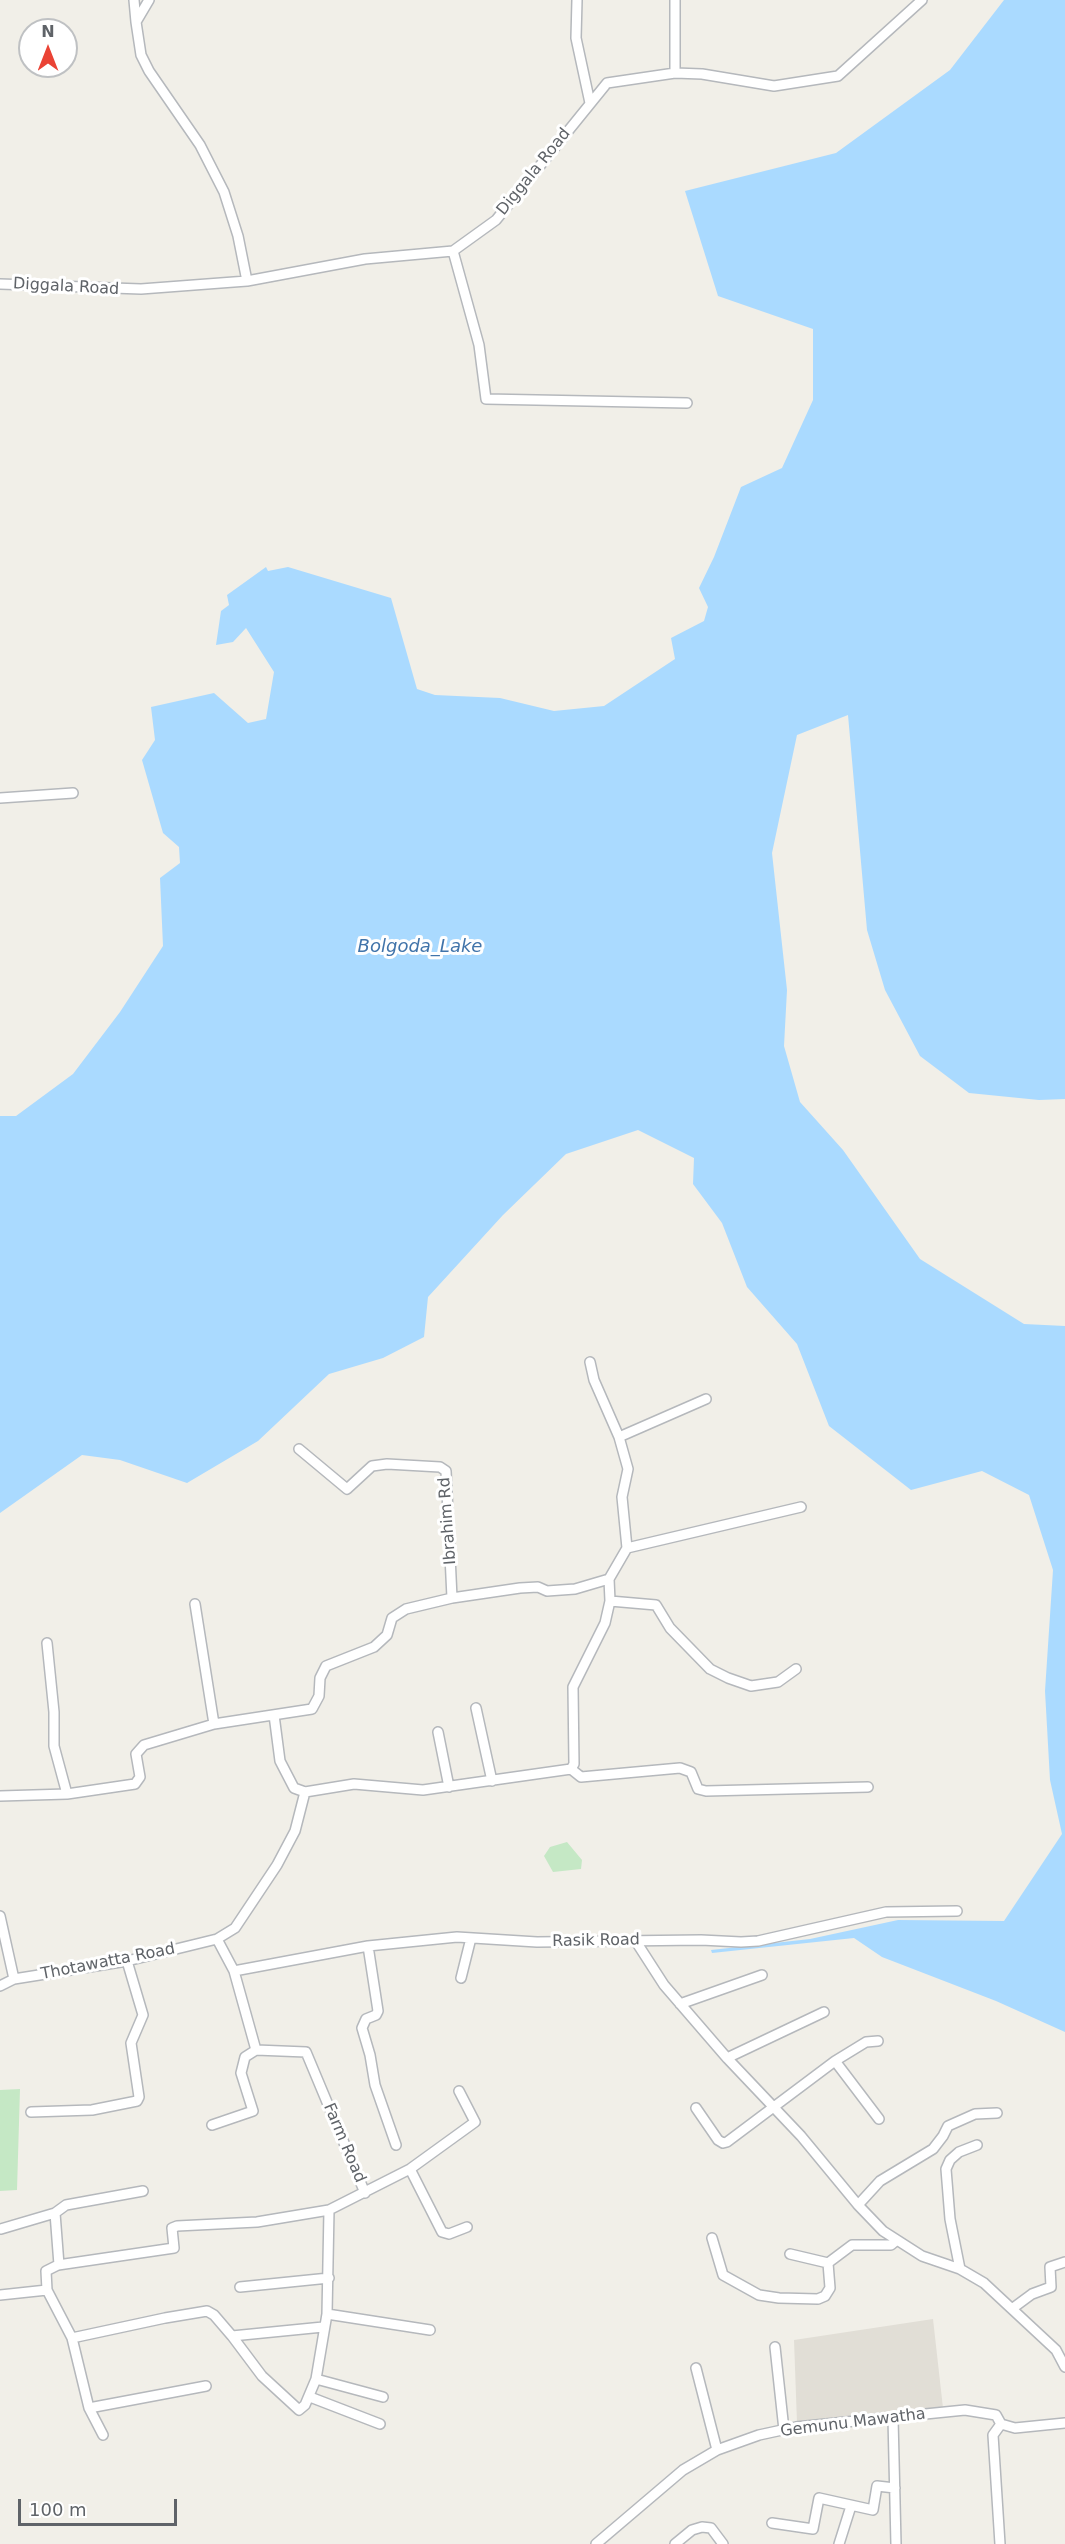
<!DOCTYPE html>
<style>
body{margin:0}
#map{position:relative;width:1065px;height:2544px;overflow:hidden;background:#f1efe8;font-family:"DejaVu Sans",sans-serif}
canvas{display:block}
.north{position:absolute;left:18px;top:18px;width:60px;height:60px;box-sizing:border-box;background:#fff;border:2px solid #bfc1c3;border-radius:50%;rotate:0deg;font-size:16px;font-weight:700;line-height:24px;text-align:center;color:#5f6368}
.north::after{content:'';display:block;margin:auto;width:21px;height:27px;background:#ea4335;clip-path:polygon(50% 0,100% 100%,50% 72%,0 100%)}
.scale{position:absolute;left:18px;top:2499px;width:159px;height:27px;box-sizing:border-box;border:3px solid #5f6368;border-top:0;padding-left:8px;font-size:18px;line-height:21px;white-space:nowrap;color:#5f6368;-webkit-text-stroke:4px #fff;paint-order:stroke}
</style>
<div id="map">
<canvas width="1065" height="2544"></canvas>
<div class="north">N</div>
<div class="scale">100 m</div>
</div>
<script>
const c = document.querySelector('canvas').getContext('2d');
c.lineJoin = 'round';
function fill(path, color) { c.fillStyle = color; c.fill(path, 'evenodd'); }
const shape = rows => new Path2D(rows.map(r => 'M' + r).join(''));
function stroke(path, color, width, dash) { c.strokeStyle = color; c.lineWidth = width; c.lineCap = dash ? 'butt' : 'round'; c.setLineDash(dash || []); c.stroke(path); }
function label(font, color, halo, rows, align = 'center') {
  c.font = font + ' "DejaVu Sans",sans-serif'; c.lineWidth = 6; c.setLineDash([]); c.textBaseline = 'middle'; c.strokeStyle = halo; c.fillStyle = color; for (const [text, x, y, turn = 0] of rows) {
    c.save(); c.translate(x, y); c.rotate((+turn || 0) * Math.PI / 180); c.textAlign = isNaN(turn) ? turn : align; if (halo) c.strokeText(text, 0, 0); c.fillText(text, 0, 0); c.restore();
  }
}
const education = shape([
 [933,2319,943,2408,797,2423,794,2340]
]);
const green = shape([
 [567,1842,582,1860,581,1869,553,1872,544,1856,550,1847],
 [20,2089,17,2190,0,2191,0,2090]
]);
const water = shape([
 [1004,0,1065,0,1065,1099,1039,1100,969,1093,920,1056,885,990,867,930,848,715,797,735,772,853,787,990,784,1046,800,1102,843,1150,920,1259,1024,1324,1065,1326,1065,2032,996,2001,882,1957,854,1938,712,1953,711,1950,810,1939,898,1920,1004,1921,1062,1834,1050,1780,1045,1691,1053,1570,1029,1495,982,1471,911,1490,829,1426,797,1344,747,1287,722,1223,693,1184,694,1158,638,1130,566,1154,503,1215,428,1297,424,1337,383,1358,329,1374,258,1441,187,1483,120,1460,82,1455,0,1513,0,1116,16,1116,73,1074,120,1012,163,946,160,878,180,863,179,847,163,833,142,760,155,740,151,707,214,693,248,723,266,719,274,672,246,628,233,642,216,645,221,611,229,605,227,595,266,567,268,571,288,567,391,598,417,689,435,695,500,698,554,711,604,706,675,659,671,638,704,621,708,607,699,588,714,557,741,487,782,468,813,400,813,329,718,296,685,191,836,153,950,70]
]);
const street = shape([
 [134,0,136,22],
 [149,0,136,22,141,55,149,71,200,145,224,192,238,236,247,281],
 [577,0,576,38,590,103],
 [675,73,675,0],
 [453,251,479,345,486,399,687,403],
 [0,284,141,289,247,281,365,259,453,251,496,220,607,83,675,73,702,74,774,86,838,76,922,0],
 [0,798,73,793],
 [590,1362,594,1380,619,1437],
 [299,1449,347,1489,372,1466,387,1464,440,1467,446,1471,452,1598],
 [627,1548,801,1507],
 [610,1601,656,1605,670,1628,710,1669,728,1678,751,1686,778,1682,796,1669],
 [195,1604,214,1724],
 [47,1643,54,1712,54,1746,67,1794],
 [476,1708,492,1781],
 [274,1715,280,1761,294,1788,305,1792],
 [438,1732,449,1787],
 [571,1769,581,1777,680,1768,691,1772,698,1789,706,1791,868,1787],
 [0,1796,67,1794,135,1784,140,1777,136,1754,144,1745,214,1724,312,1709,319,1696,320,1678,326,1666,374,1647,387,1635,392,1618,406,1609,452,1598,520,1588,538,1587,547,1591,575,1589,609,1579],
 [0,1916,14,1979],
 [217,1939,234,1971,256,2050,306,2052,365,2193],
 [635,1940,664,1985,727,2058,801,2136,858,2205,883,2231,922,2256,960,2269,984,2283,1056,2350,1065,2367],
 [368,1946,378,2011,376,2015,366,2019,362,2028,370,2055,375,2085,396,2145],
 [234,1971,368,1946,457,1937,537,1942,701,1940,741,1942,758,1941,886,1912,957,1911],
 [461,1978,471,1938],
 [0,1986,14,1979,127,1961,217,1939,235,1928,277,1865,295,1831,305,1792,354,1784,423,1790,571,1769,574,1764,573,1687,605,1623,610,1601,609,1579,627,1548,622,1497,628,1469,619,1437,706,1399],
 [680,2004,762,1975],
 [727,2058,824,2012],
 [835,2061,879,2119],
 [696,2108,718,2140,723,2143,727,2142,835,2061,866,2042,878,2041],
 [31,2112,92,2110,137,2101,139,2097,131,2043,143,2015,127,1961],
 [212,2125,253,2111,241,2073,245,2057,256,2050],
 [410,2169,442,2232,449,2234,467,2227],
 [858,2205,880,2181,933,2149,943,2136,948,2126,975,2114,997,2113],
 [55,2213,59,2265],
 [1,2229,55,2213,66,2205,143,2191],
 [712,2238,723,2275,759,2295,779,2298,818,2299,825,2296,830,2288,828,2263],
 [790,2254,828,2263,852,2245,891,2245,897,2240],
 [960,2269,950,2219,946,2169,950,2160,959,2152,977,2145],
 [240,2287,329,2278],
 [47,2290,72,2338,89,2408,103,2435],
 [0,2295,47,2290,46,2271,58,2265,174,2248,172,2228,177,2226,257,2222,329,2210,410,2169,475,2122,459,2091],
 [1013,2308,1032,2294,1051,2287,1050,2267,1065,2262],
 [327,2314,430,2330],
 [232,2336,323,2327],
 [72,2338,165,2318,207,2311,214,2315,232,2336,262,2376,299,2410,305,2405,316,2379,327,2314,329,2210],
 [775,2347,784,2430],
 [696,2368,717,2450],
 [316,2379,383,2397],
 [310,2397,380,2424],
 [89,2408,206,2386],
 [893,2418,896,2544],
 [772,2523,813,2529,819,2498,873,2510,877,2486,895,2488],
 [596,2544,683,2470,717,2450,759,2435,796,2427,965,2410,996,2415,1001,2424],
 [675,2544,692,2530,702,2527,711,2528,723,2544],
 [839,2544,851,2506],
 [1000,2544,993,2435,1001,2424,1015,2428,1065,2423]
]);
const streetNames = [
 ["Diggala Road",534,172,-51],
 ["Diggala Road",66,287,3],
 ["Ibrahim Rd",448,1521,-94],
 ["Rasik Road",596,1941,-1],
 ["Thotawatta Road",108,1962,-11],
 ["Farm Road",344,2143,67],
 ["Gemunu Mawatha",853,2423,-7]
];
const waterNames = [
 ["Bolgoda_Lake",420,947]
];
fill(education, '#e1ded6');
fill(green, '#c5e8c5');
fill(water, '#aadaff');
stroke(street, '#b5b8bc', 12);
stroke(street, '#fff', 9);
label('16px', '#5f6368', '#fff', streetNames);
label('italic 18px', '#4174aa', '#fff', waterNames);
</script>
